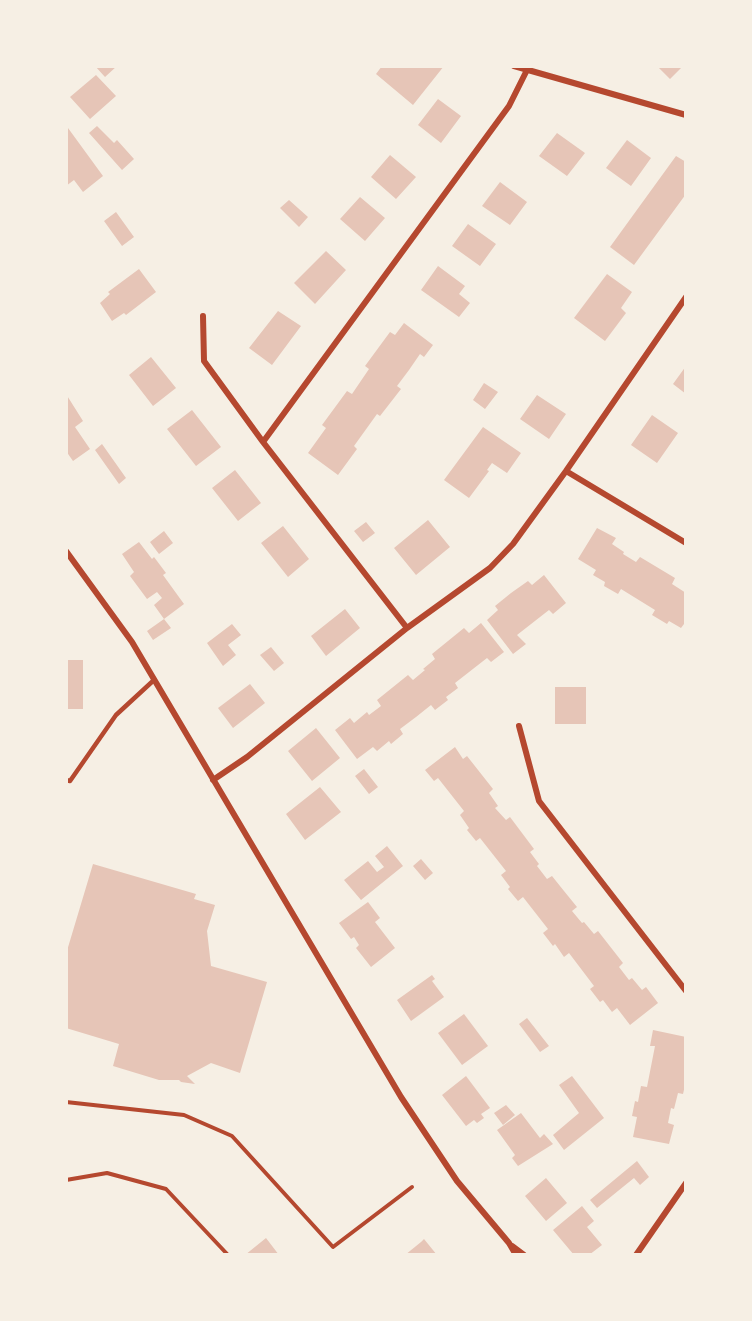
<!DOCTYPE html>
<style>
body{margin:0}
#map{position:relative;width:752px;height:1321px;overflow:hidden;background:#f6efe4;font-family:Mulish,sans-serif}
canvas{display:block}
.frame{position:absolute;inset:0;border:68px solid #f6efe4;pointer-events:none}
</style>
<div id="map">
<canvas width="752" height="1321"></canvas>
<div class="frame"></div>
</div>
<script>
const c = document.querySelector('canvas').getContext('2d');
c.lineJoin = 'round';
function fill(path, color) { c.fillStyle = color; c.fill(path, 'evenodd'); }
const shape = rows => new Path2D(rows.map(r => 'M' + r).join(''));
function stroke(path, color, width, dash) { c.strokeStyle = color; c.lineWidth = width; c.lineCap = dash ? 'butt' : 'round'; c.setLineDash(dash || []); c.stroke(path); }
const building = shape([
 [95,66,117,66,105,77],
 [382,66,444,66,413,105,376,74],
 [657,66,683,66,670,79],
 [96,75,116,96,90,119,70,97],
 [438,99,461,116,441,143,418,125],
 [97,126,114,143,117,140,134,159,122,170,89,133],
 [68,128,103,176,83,192,74,180,66,186,66,129],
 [557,133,585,153,567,176,539,156],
 [627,140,651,158,631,186,606,168],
 [390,155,416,177,396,199,371,177],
 [676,156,686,162,686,194,634,265,610,247],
 [500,182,527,202,510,225,482,206],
 [360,197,385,218,365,241,340,219],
 [289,200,308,217,299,227,280,208],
 [116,212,134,237,122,246,104,221],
 [468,224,496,244,480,266,452,246],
 [326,251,346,270,315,304,294,283],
 [438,266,465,286,459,294,470,303,459,317,421,290],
 [139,269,156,292,126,315,124,313,112,321,100,303,110,294,108,292],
 [607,274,632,292,621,308,626,313,605,341,574,318],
 [278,311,301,326,272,365,249,348],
 [404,323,433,345,424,357,420,354,409,370,397,386,401,389,380,416,377,414,354,446,357,449,338,475,308,453,326,428,322,425,347,391,352,394,369,369,365,366,390,332,395,335],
 [151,357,176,388,153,406,129,375],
 [686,366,686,394,673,384],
 [484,383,498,392,485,409,473,400],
 [66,394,83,421,75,427,90,449,73,461,66,451],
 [537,395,566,414,549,439,520,419],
 [192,410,221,447,196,466,167,429],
 [652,415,678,433,657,463,631,445],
 [483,427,521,453,507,473,492,463,487,470,489,471,469,498,444,480],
 [102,444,126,478,119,484,95,450],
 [235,470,261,503,238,521,212,488],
 [428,520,450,547,416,575,394,548],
 [366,522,375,533,363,542,354,531],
 [283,526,309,559,288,577,261,543],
 [597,528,616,538,612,544,624,552,623,554,636,562,640,557,675,578,672,584,686,593,686,626,684,624,681,628,669,621,667,624,652,615,655,610,621,589,618,594,604,586,605,582,593,575,596,570,578,559],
 [164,531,173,543,159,554,150,542],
 [139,542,152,559,154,557,166,573,163,575,184,604,164,619,154,605,162,598,157,592,147,599,130,576,134,572,122,554],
 [544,575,566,603,553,614,549,610,517,635,526,644,513,654,487,620,498,610,495,606,511,593,528,581,532,585],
 [345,609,360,628,326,656,311,636],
 [164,619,171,628,153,640,147,631],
 [481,623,504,652,491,662,487,658,455,683,458,688,446,697,448,700,435,710,431,705,416,717,400,729,403,734,391,744,389,741,377,751,373,747,357,759,335,730,350,718,354,723,367,712,369,715,381,706,377,700,408,675,413,680,425,670,423,669,435,659,432,654,464,628,469,633],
 [232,624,241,635,228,645,236,655,223,666,207,643],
 [271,647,284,663,274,671,260,655],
 [66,660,83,660,83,709,66,709],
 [250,684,265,703,233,728,218,708],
 [555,687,586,687,586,724,555,724],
 [316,728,340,758,312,781,288,751],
 [455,747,463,759,467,756,493,789,489,793,498,806,495,808,506,820,510,817,534,849,530,852,539,864,537,866,547,879,552,876,564,891,577,907,572,911,582,923,584,922,594,934,598,931,623,963,619,967,629,980,632,978,642,990,646,987,658,1003,630,1025,617,1008,612,1012,603,1000,600,1002,590,989,594,986,569,953,564,957,555,944,553,946,543,933,548,929,523,897,518,901,508,889,510,887,501,875,506,871,480,838,476,841,467,830,469,828,460,815,464,811,438,778,434,781,425,770],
 [364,769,378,787,369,794,355,776],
 [320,787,341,812,305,840,286,814],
 [387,846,403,866,361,900,344,880,368,861,377,872,384,867,375,856],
 [421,859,433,873,425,880,413,866],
 [93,864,196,894,194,899,215,905,207,931,211,966,267,982,240,1073,211,1063,187,1076,195,1084,181,1082,179,1080,159,1080,113,1066,119,1044,66,1028,66,954],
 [368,902,380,918,375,922,395,948,371,967,356,948,359,945,354,937,351,939,339,923],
 [432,975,435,979,432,981,444,997,411,1021,397,1000],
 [464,1014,488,1046,462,1065,438,1033],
 [527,1018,549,1046,540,1052,519,1024],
 [653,1030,686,1037,686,1081,683,1094,678,1093,674,1109,671,1108,668,1123,674,1125,669,1144,633,1137,637,1117,632,1116,635,1101,638,1102,641,1086,647,1087,655,1046,650,1046],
 [466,1076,490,1108,481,1114,484,1118,477,1123,474,1120,466,1126,442,1095],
 [572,1076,604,1118,564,1150,553,1135,579,1113,559,1085],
 [506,1105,515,1115,503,1125,494,1113],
 [521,1113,540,1138,544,1134,553,1144,518,1166,512,1158,515,1155,497,1130],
 [637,1161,649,1177,640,1185,634,1178,597,1208,590,1200],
 [546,1178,567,1203,546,1221,525,1196],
 [582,1206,594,1221,587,1227,602,1245,589,1255,574,1255,553,1230],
 [266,1238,279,1255,245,1255],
 [424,1239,437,1255,405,1255,421,1242]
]);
const path = shape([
 [66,1102,184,1115,232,1136,333,1247,412,1187],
 [66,1180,107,1173,166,1189,228,1255]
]);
const service = shape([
 [66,780,70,781,116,715,154,680]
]);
const minor = shape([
 [514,66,686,115],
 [203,316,204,361,263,442],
 [566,471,686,543],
 [66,551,132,642,401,1097,457,1181,509,1243,516,1255],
 [407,628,263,442,509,106,527,70],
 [519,726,539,801,686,991],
 [213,780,247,757,407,628,490,568,513,544,566,471,686,297],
 [512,1246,524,1255],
 [636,1255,686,1183]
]);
fill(building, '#e6c5b7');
stroke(path, '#b5482f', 4);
stroke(service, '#b5482f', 4.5);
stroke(minor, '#b5482f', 6);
</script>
